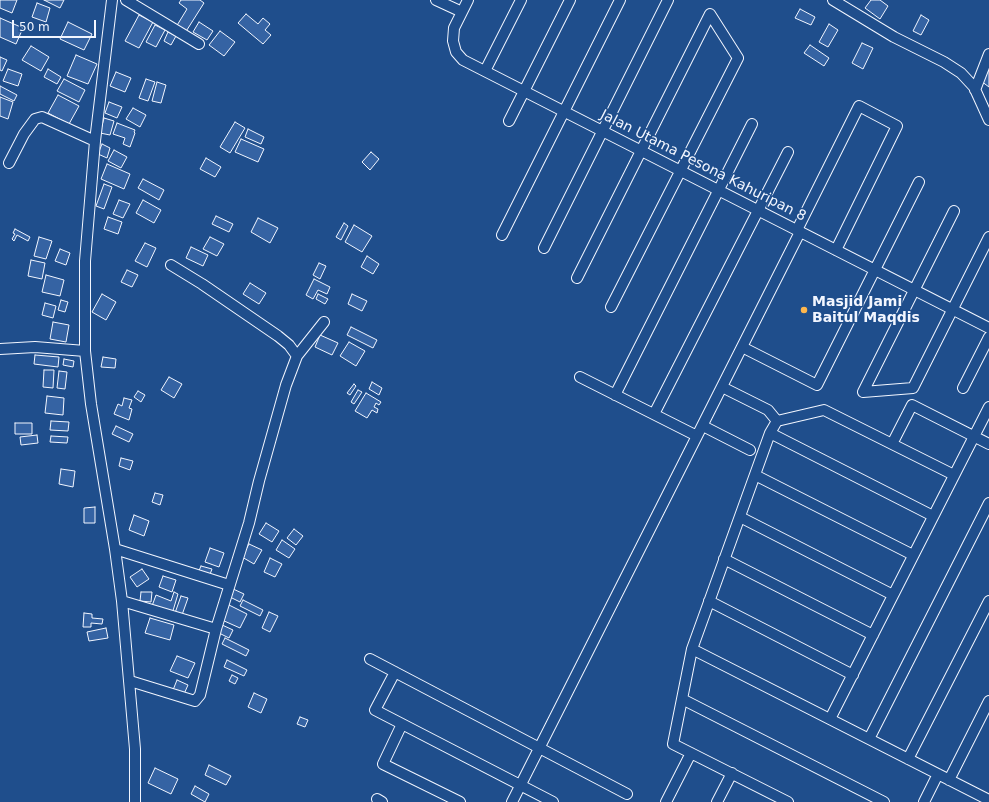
<!DOCTYPE html>
<style>
body{margin:0}
#map{position:relative;width:989px;height:802px;overflow:hidden;background:#1f4e8c;font-family:"DejaVu Sans",sans-serif}
canvas{display:block}
.scale{position:absolute;left:12px;top:20px;width:84px;height:18px;box-sizing:border-box;border:2px solid #f2f6ff;border-top:0;padding-left:5px;font-size:12px;line-height:14px;white-space:nowrap;color:#f2f6ff;-webkit-text-stroke:3px #1f4e8c;paint-order:stroke}
</style>
<div id="map">
<canvas width="989" height="802"></canvas>
<div class="scale">50 m</div>
</div>
<script>
const c = document.querySelector('canvas').getContext('2d');
c.lineJoin = 'round';
function fill(path, color) { c.fillStyle = color; c.fill(path, 'evenodd'); }
const shape = rows => new Path2D(rows.map(r => 'M' + r).join(''));
function stroke(path, color, width, dash) { c.strokeStyle = color; c.lineWidth = width; c.lineCap = dash ? 'butt' : 'round'; c.setLineDash(dash || []); c.stroke(path); }
function label(font, color, halo, rows, align = 'center') {
  c.font = font + ' "DejaVu Sans",sans-serif'; c.lineWidth = 3; c.setLineDash([]); c.textBaseline = 'middle'; c.strokeStyle = halo; c.fillStyle = color; for (const [text, x, y, turn = 0] of rows) {
    c.save(); c.translate(x, y); c.rotate((+turn || 0) * Math.PI / 180); c.textAlign = isNaN(turn) ? turn : align; if (halo) c.strokeText(text, 0, 0); c.fillText(text, 0, 0); c.restore();
  }
}
const building = shape([
 [0,0,17,0,12,13,0,8,0,0],
 [44,0,64,0,60,8,44,0],
 [181,0,200,0,204,3,185,33,176,27,187,9,179,3,181,0],
 [871,0,880,0,888,6,880,19,865,8,871,0],
 [37,3,50,8,46,22,32,17,37,3],
 [800,9,815,17,811,25,795,18,800,9],
 [246,14,258,24,263,18,270,24,265,30,271,35,263,44,238,23,246,14],
 [139,15,153,22,139,48,125,41,139,15],
 [921,15,929,20,921,35,913,31,921,15],
 [0,18,23,28,16,44,0,37,0,18],
 [68,22,92,34,84,50,60,39,68,22],
 [199,22,213,31,207,40,193,32,199,22],
 [829,24,838,30,828,47,819,42,829,24],
 [155,25,165,30,156,47,146,42,155,25],
 [220,31,235,42,224,56,209,45,220,31],
 [168,32,176,36,171,45,164,41,168,32],
 [862,43,873,48,863,69,852,63,862,43],
 [810,45,829,58,824,66,804,53,810,45],
 [31,46,49,57,41,71,22,60,31,46],
 [76,55,97,64,88,84,67,76,76,55],
 [0,57,7,60,2,71,0,70,0,57],
 [8,69,22,74,18,86,3,81,8,69],
 [48,69,61,77,57,84,44,77,48,69],
 [989,70,989,87,981,81,989,70],
 [116,72,131,78,125,92,110,86,116,72],
 [64,79,85,90,79,102,57,91,64,79],
 [146,79,155,82,148,101,139,98,146,79],
 [157,82,166,85,161,103,152,101,157,82],
 [0,86,17,95,14,101,0,94,0,86],
 [58,95,79,106,69,124,48,113,58,95],
 [0,97,13,102,8,119,0,116,0,97],
 [109,102,122,107,117,118,105,113,109,102],
 [133,108,146,115,140,127,126,119,133,108],
 [104,118,114,121,110,135,100,133,104,118],
 [235,122,245,128,230,153,220,147,235,122],
 [117,123,135,130,134,132,135,133,130,147,123,144,125,138,113,134,117,123],
 [248,129,264,137,261,144,245,137,248,129],
 [241,139,264,149,258,162,235,152,241,139],
 [102,144,110,148,107,158,98,154,102,144],
 [114,150,127,157,121,168,108,161,114,150],
 [371,152,379,159,370,170,362,162,371,152],
 [206,158,221,167,215,177,200,169,206,158],
 [107,164,130,174,124,189,101,179,107,164],
 [143,179,164,190,159,200,138,188,143,179],
 [104,184,112,187,104,209,96,206,104,184],
 [119,200,130,204,123,218,113,214,119,200],
 [143,200,161,210,154,223,136,213,143,200],
 [216,216,233,224,229,232,212,224,216,216],
 [108,217,122,222,118,234,104,229,108,217],
 [258,218,278,228,270,243,251,232,258,218],
 [344,223,348,226,341,240,336,237,344,223],
 [354,225,372,236,362,252,345,242,354,225],
 [15,229,30,237,28,241,17,235,14,241,12,239,15,234,13,233,15,229],
 [39,237,52,241,46,259,34,256,39,237],
 [210,237,224,244,217,256,203,249,210,237],
 [145,243,156,248,147,267,135,261,145,243],
 [191,247,208,255,203,266,186,258,191,247],
 [60,249,70,253,66,265,55,261,60,249],
 [367,256,379,264,373,274,361,267,367,256],
 [31,260,45,263,42,279,28,276,31,260],
 [319,263,326,266,320,279,313,275,319,263],
 [127,270,138,275,132,287,121,282,127,270],
 [46,275,64,280,60,296,42,292,46,275],
 [314,279,330,287,327,294,318,290,313,299,306,295,314,279],
 [250,283,266,293,259,304,243,294,250,283],
 [102,294,116,302,106,320,92,312,102,294],
 [318,294,328,299,325,304,316,299,318,294],
 [352,294,367,301,362,311,348,304,352,294],
 [61,300,68,302,65,312,58,310,61,300],
 [45,303,56,306,53,318,42,315,45,303],
 [53,322,69,325,66,342,50,339,53,322],
 [351,327,377,340,373,348,347,335,351,327],
 [320,335,338,343,332,355,315,347,320,335],
 [349,342,365,351,356,366,340,356,349,342],
 [35,355,59,357,58,367,34,364,35,355],
 [103,357,116,359,115,368,101,367,103,357],
 [64,359,74,361,73,367,63,365,64,359],
 [44,370,54,370,53,388,43,387,44,370],
 [59,371,67,372,65,389,57,388,59,371],
 [169,377,182,384,174,398,161,390,169,377],
 [372,382,382,388,379,395,369,389,372,382],
 [354,384,356,386,350,395,347,393,354,384],
 [358,390,362,392,354,404,351,402,358,390],
 [138,391,145,395,141,402,134,397,138,391],
 [366,393,381,402,379,405,376,403,374,407,378,409,377,413,372,410,367,418,355,411,366,393],
 [47,396,64,398,63,415,45,413,47,396],
 [124,398,132,400,129,408,132,409,129,420,114,414,118,404,122,406,124,398],
 [51,421,69,422,68,431,50,430,51,421],
 [15,423,32,423,32,434,15,434,15,423],
 [116,426,133,434,129,442,112,434,116,426],
 [37,435,38,443,21,445,20,437,37,435],
 [51,436,68,437,67,443,50,442,51,436],
 [121,458,133,461,130,470,119,466,121,458],
 [61,469,75,471,73,487,59,484,61,469],
 [155,493,163,495,160,505,152,502,155,493],
 [95,507,95,523,84,523,84,508,95,507],
 [134,515,149,521,144,536,129,530,134,515],
 [266,523,279,531,272,542,259,534,266,523],
 [294,529,303,536,296,545,287,538,294,529],
 [282,540,295,549,289,558,276,550,282,540],
 [249,544,262,550,254,564,242,557,249,544],
 [210,548,224,553,219,567,205,562,210,548],
 [270,558,282,564,275,577,264,572,270,558],
 [201,566,212,569,209,577,198,573,201,566],
 [142,569,149,579,137,587,130,577,142,569],
 [163,576,176,580,172,592,159,587,163,576],
 [231,588,244,594,240,602,228,596,231,588],
 [141,592,152,592,151,602,140,601,141,592],
 [174,592,178,594,172,614,152,606,156,595,171,601,174,592],
 [181,596,188,598,182,615,175,613,181,596],
 [243,600,263,610,260,616,240,606,243,600],
 [229,605,247,614,240,628,222,620,229,605],
 [269,612,278,616,270,632,262,628,269,612],
 [84,613,92,614,92,618,103,619,102,624,91,623,91,627,83,627,84,613],
 [150,618,174,625,170,640,145,633,150,618],
 [220,624,233,630,229,638,217,632,220,624],
 [106,628,108,638,89,641,87,632,106,628],
 [225,638,249,650,246,656,222,644,225,638],
 [177,656,195,663,188,678,170,671,177,656],
 [227,660,247,670,244,676,224,667,227,660],
 [232,675,238,678,235,684,229,681,232,675],
 [177,680,188,685,184,694,173,690,177,680],
 [254,693,267,699,261,713,248,707,254,693],
 [300,717,308,720,305,727,297,724,300,717],
 [209,765,231,776,226,785,205,775,209,765],
 [155,768,178,779,171,794,148,783,155,768],
 [195,786,209,794,205,802,191,794,195,786]
]);
const street = shape([
 [112,0,95,141,85,261,85,351,91,404,115,549,122,601,135,749,135,802],
 [126,0,199,44],
 [436,0,462,12],
 [468,0,454,28,453,41,456,52,463,60,989,328],
 [833,0,894,37,944,62,961,73,974,87,989,120],
 [485,71,521,0],
 [975,90,989,54],
 [509,121,570,0],
 [9,163,24,134,35,119,42,117,95,141],
 [954,211,863,392,913,388,989,237],
 [797,230,859,106,897,126,836,250],
 [502,235,620,0],
 [544,248,668,0],
 [577,278,710,14,738,58,611,307],
 [742,347,817,385,919,182],
 [0,349,35,347,85,351],
 [297,356,324,322],
 [580,377,697,436,800,232],
 [722,387,768,410,777,421],
 [963,388,989,337],
 [615,395,752,124],
 [654,414,788,152],
 [703,426,750,450],
 [770,433,933,516],
 [892,444,912,405,989,444],
 [755,475,913,555],
 [740,517,893,595],
 [115,549,229,585],
 [724,559,873,635],
 [122,601,216,629],
 [709,601,853,675],
 [692,649,989,800],
 [370,659,627,794],
 [395,672,375,710,553,802],
 [130,681,195,701,200,695,216,629,249,523,259,481,286,385,297,356,289,345,278,336,202,284,171,265],
 [682,699,884,802],
 [830,719,989,407],
 [402,724,383,764,460,802],
 [869,739,989,503],
 [908,759,989,601],
 [949,780,989,701],
 [377,799,382,802],
 [512,802,697,436],
 [666,802,691,753],
 [717,802,732,773],
 [788,802,673,744,692,649,770,433,777,421,824,410,954,475],
 [924,802,938,774]
]);
const markers = [
 [804,310,4,"#ffb74d"]
];
const streetNames = [
 ["Jalan Utama Pesona Kahuripan 8",703,166,27]
];
const poiNames = [
 ["Masjid Jami",812,302],
 ["Baitul Maqdis",812,318]
];
fill(building, '#3563a3');
stroke(building, '#f2f6ff', 1);
stroke(street, '#f2f6ff', 12);
stroke(street, '#1f4e8c', 10);
for (const [x, y, r, color] of markers) { const dot = new Path2D(); dot.arc(x, y, r, 0, 2 * Math.PI); c.fillStyle = color; c.fill(dot); stroke(dot, '#1f4e8c', 1.5); }
label('14px', '#f2f6ff', '#1f4e8c', streetNames);
label('bold 14px', '#f2f6ff', '#1f4e8c', poiNames, 'left');
</script>
